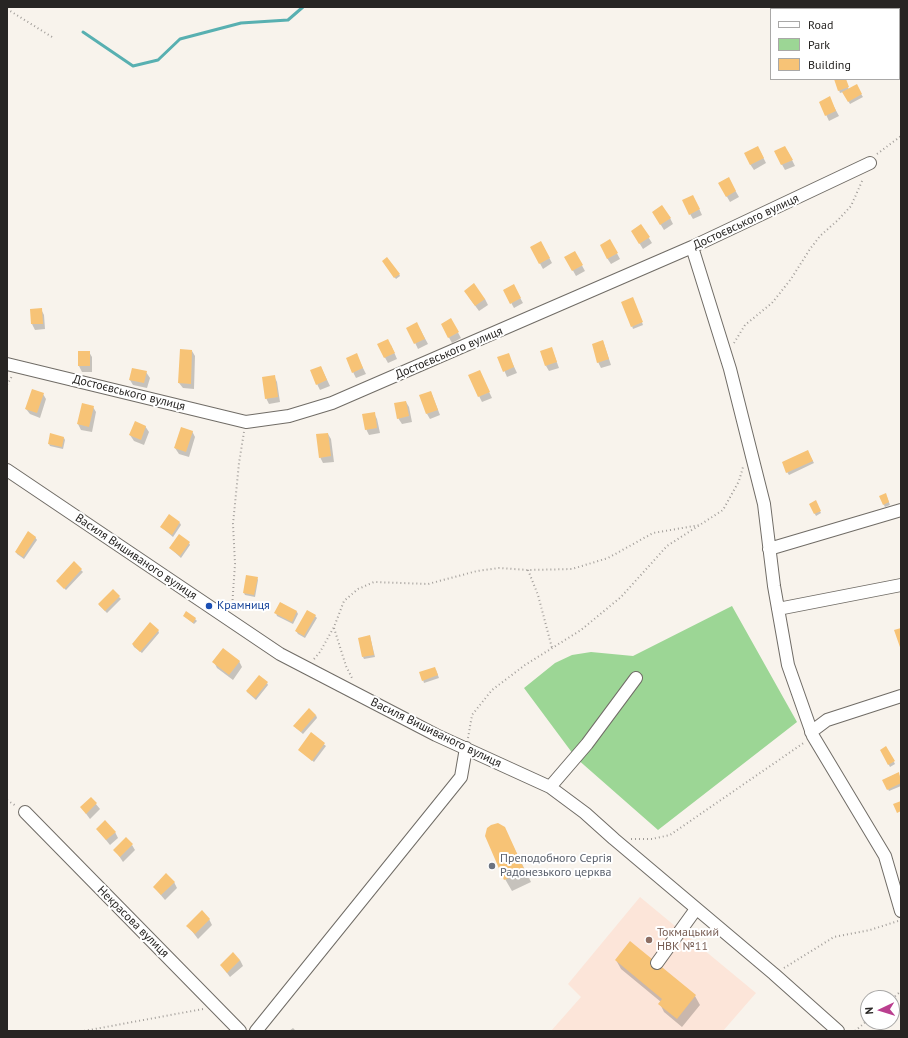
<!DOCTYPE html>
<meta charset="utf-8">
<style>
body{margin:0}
#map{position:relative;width:908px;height:1038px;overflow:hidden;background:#f8f3ec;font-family:"PT Sans",sans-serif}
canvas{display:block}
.frame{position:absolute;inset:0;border:8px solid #272523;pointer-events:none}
.legend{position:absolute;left:770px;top:8px;width:130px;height:72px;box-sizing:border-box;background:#fff;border:1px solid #a9a8a7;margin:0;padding:5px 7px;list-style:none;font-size:12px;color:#272523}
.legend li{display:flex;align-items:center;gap:8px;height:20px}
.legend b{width:20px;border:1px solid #a9a8a7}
.north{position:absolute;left:860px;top:990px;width:40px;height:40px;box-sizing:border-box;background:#fff;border:1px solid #a9a8a7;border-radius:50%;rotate:266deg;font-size:11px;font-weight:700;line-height:16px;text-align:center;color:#272523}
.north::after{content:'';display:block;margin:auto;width:14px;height:18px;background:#ba3f8f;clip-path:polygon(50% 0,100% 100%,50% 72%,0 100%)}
</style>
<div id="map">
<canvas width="908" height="1038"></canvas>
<div class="frame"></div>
<ul class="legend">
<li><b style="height:5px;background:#fff"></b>Road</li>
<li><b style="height:11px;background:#9cd695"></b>Park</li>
<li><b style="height:11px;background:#f7c376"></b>Building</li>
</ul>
<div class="north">N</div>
</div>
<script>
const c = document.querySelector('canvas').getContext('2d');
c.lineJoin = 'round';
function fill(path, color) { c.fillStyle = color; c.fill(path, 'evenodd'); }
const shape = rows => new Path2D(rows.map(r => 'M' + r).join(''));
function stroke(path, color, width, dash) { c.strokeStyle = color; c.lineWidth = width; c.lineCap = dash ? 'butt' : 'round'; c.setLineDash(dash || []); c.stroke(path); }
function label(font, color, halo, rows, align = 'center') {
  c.font = font + ' "PT Sans",sans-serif'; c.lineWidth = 4; c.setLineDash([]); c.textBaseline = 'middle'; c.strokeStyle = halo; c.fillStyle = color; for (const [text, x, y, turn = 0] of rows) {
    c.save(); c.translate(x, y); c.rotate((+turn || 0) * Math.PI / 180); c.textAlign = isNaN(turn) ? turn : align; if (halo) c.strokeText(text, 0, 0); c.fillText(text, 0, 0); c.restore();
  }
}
const education = shape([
 [640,897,756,993,723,1031,551,1031,581,997,568,984]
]);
const green = shape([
 [732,606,797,722,658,830,576,758,524,688,555,663,572,655,591,652,633,656]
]);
const shadow = shape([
 [835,79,845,79,849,90,856,86,863,97,850,104,843,92,840,93],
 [820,102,832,103,839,116,829,121],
 [775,152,788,152,795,166,785,170],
 [761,153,766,163,754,170,750,164],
 [728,178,739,197,730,202,719,183],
 [696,202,702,215,693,219,690,214],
 [656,217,670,218,673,224,664,230],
 [641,225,652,243,643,249,632,231],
 [541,242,552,263,543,269,531,247],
 [613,246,620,259,611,264,607,258],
 [575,253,585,271,576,276,566,258],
 [384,263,399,274,400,276,396,279],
 [513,285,523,303,514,308,504,290],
 [468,296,485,299,488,305,479,311],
 [634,301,643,325,633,329,632,326],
 [41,309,44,315,45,329,35,330,32,324,31,310],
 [451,320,461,338,452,343,442,325],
 [408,328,420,329,428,344,418,349],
 [603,341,611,365,601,368,598,362],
 [378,345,391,345,397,359,388,363],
 [552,349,559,368,549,371,546,366],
 [192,351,195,356,194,389,183,388,179,383],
 [79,352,89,352,92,357,92,372,82,372,79,366],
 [499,358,511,360,517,373,507,377],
 [359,360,366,374,356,378,353,372],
 [321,367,330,386,320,390,317,384],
 [146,372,150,378,147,388,133,385,130,380],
 [274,376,277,382,280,402,269,404,266,398],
 [469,376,482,377,492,398,482,402],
 [431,392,440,415,430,419,427,414],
 [43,394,46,399,40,418,30,414,26,409],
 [406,402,409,407,412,422,402,424,398,418],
 [93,407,96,412,92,432,81,430,78,424],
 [374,413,377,419,380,433,369,435,366,429],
 [145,426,149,432,144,445,134,441,130,435],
 [192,431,195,437,189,457,179,454,175,448],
 [328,434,331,439,334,462,323,463,320,457],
 [64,438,65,440,63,449,50,446,49,444],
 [809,454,814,463,789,475,787,472],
 [880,497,887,497,890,505,885,507],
 [815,502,821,513,816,516,810,504],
 [180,523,181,525,173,537,161,527],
 [35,537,37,540,24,559,17,554,16,552],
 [189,543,190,545,181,558,170,548],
 [81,570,83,572,66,590,57,581],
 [257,578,258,580,255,597,245,595,244,593],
 [113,591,121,599,107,613,99,605],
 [281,603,297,612,298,614,293,624,277,616,276,613],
 [184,616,195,619,197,621,194,624],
 [315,616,317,618,305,638,298,634,296,631],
 [158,630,159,633,142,653,134,647,133,645],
 [370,636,375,657,364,659,363,657],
 [239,661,242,667,233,680,217,668,214,662],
 [436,670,439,678,424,683,423,680],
 [267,683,268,685,256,700,247,692],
 [316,715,317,718,303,734,296,728,295,726],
 [311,734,326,746,314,762,299,750],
 [886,747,895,764,890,767,881,750],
 [898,773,901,778,901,786,889,791,883,780],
 [91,798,100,809,90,819,81,807],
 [504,828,531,882,512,891,505,879],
 [97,829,115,832,118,838,110,845],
 [132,845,135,850,123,862,115,850],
 [174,882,177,888,165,900,154,887],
 [209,919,212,925,198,939,188,926],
 [630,943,695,996,700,1005,682,1027,664,1012,660,1004,661,1002,621,969,616,960],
 [240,960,243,966,230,977,221,965],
 [293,1028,296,1031,289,1031]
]);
const stream = shape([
 [83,32,133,66,158,60,180,39,241,23,288,20,303,7]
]);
const building = shape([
 [834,79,846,79,849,87,838,91],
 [857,84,862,94,848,102,842,92],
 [830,96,836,111,825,116,819,102],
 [758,146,764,158,750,165,744,153],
 [785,146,793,160,781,165,774,151],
 [729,177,736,191,726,197,718,183],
 [693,195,700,209,689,215,682,200],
 [662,205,671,218,660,225,652,212],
 [641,224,650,237,639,244,631,231],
 [610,239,618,253,607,259,600,245],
 [541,241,550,258,539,264,530,247],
 [575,251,583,265,572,271,564,257],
 [387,257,400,274,394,278,382,261],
 [474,283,485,299,475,306,464,291],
 [514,284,521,298,510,304,503,290],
 [633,297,643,322,631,327,621,302],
 [42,308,43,324,31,324,30,309],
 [451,318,459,332,448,338,441,324],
 [417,322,425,339,414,344,406,328],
 [388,339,395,353,384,358,377,344],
 [603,340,609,359,597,363,592,344],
 [552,347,557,362,545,366,540,351],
 [180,349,192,350,191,384,178,383],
 [78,351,90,351,90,366,78,366],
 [357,353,363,368,352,373,346,358],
 [509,353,514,367,503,372,497,357],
 [321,366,327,380,316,385,310,370],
 [132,368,147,371,144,383,129,380],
 [480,370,490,392,478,397,468,375],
 [275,375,278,397,265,399,262,377],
 [32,389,44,393,37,413,25,409],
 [431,391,438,410,426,414,419,395],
 [406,401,409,416,397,419,394,403],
 [82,403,94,406,89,427,77,424],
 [375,412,377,428,365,430,362,414],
 [135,421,146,426,141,440,129,435],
 [181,427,193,431,186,452,174,448],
 [50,433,64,437,62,447,48,444],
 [328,433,331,456,319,458,316,434],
 [808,450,813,461,786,473,782,462],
 [886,493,889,502,883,505,879,496],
 [816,500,821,511,814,514,809,504],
 [169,514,180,522,172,535,160,527],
 [28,531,36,537,23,557,15,552],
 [179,534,190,542,180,556,169,548],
 [74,561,82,569,64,589,56,581],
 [246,575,258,577,254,595,243,593],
 [113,589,120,596,105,611,98,604],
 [280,602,297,611,292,622,274,613],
 [307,610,316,615,304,636,295,631],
 [186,611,196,618,193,623,183,616],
 [150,622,159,630,140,652,132,644],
 [901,628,901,650,894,630],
 [370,635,374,655,362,657,358,638],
 [223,648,240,661,229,675,212,662],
 [435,667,438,675,422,681,419,672],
 [259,675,268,682,255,698,246,691],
 [309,708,316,715,301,732,293,726],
 [311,732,325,743,312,761,298,750],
 [886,746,895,761,888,765,880,750],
 [899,772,901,783,887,790,882,780],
 [91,797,97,803,86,814,80,807],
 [901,801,901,811,897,813,893,804],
 [105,820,116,832,106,840,96,829],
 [498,823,505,827,525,871,504,880,485,836,487,828,491,825],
 [126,837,133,844,120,857,113,850],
 [166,873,175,882,161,895,153,887],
 [202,910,210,919,195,934,186,926],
 [630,941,696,995,677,1019,658,1004,662,999,615,960],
 [233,952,240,960,227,973,220,965]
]);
const path = shape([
 [7,9,52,37],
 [877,154,901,136],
 [734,343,745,325,772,303,791,279,810,249,820,236,838,220,851,206,863,179],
 [7,385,12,376],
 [528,570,538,595,552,648],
 [232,608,235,564,233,524,239,463,244,432],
 [334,628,346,666,353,680],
 [314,659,320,652,334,627,344,601,358,589,374,582,428,584,477,571,499,568,528,570,572,569,608,558,653,533,700,525],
 [468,738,472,715,492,690,525,665,581,630,621,597,667,546,723,510,739,481,743,467],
 [7,800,16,806],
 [631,839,652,839,670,835,805,742],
 [784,968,834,937,870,930,898,921],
 [892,999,901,991],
 [84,1031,203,1009],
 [855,1031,868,1020]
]);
const minor = shape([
 [692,247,730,369,764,504,774,586,788,665,813,736,885,856,901,911],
 [7,364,246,422,289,416,332,403,692,247,870,163],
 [7,470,280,654,436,735,550,787,585,813,614,839,774,974,838,1031],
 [769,549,901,510],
 [778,609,901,585],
 [811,732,827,720,901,696],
 [550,787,587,744,636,678],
 [25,812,240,1031],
 [657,963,696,909],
 [256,1031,461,777,466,748]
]);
const markers = [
 [209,606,4,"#1a4fb4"],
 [492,866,4,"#6b7280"],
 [649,940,4,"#8d6e63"]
];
const streetNames = [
 ["Достоєвського вулиця",746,222,-25],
 ["Достоєвського вулиця",449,353,-23],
 ["Достоєвського вулиця",129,393,14],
 ["Василя Вишиваного вулиця",136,557,34],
 ["Василя Вишиваного вулиця",436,733,26],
 ["Некрасова вулиця",133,922,45]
];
const transitNames = [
 ["Крамниця",217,606]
];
const worshipNames = [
 ["Преподобного Сергія",500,859],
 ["Радонезького церква",500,873]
];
const educationNames = [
 ["Токмацький",657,933],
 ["НВК №11",657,947]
];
fill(education, '#fce5d9');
fill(green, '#9cd695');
fill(shadow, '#0003');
stroke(stream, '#58b0b1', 3);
fill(building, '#f7c376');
stroke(minor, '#706c66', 14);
stroke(path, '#a29e9a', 2, [1, 3]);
stroke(minor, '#fff', 12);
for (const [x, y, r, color] of markers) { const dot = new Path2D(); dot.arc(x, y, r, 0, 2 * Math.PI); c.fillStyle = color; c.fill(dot); stroke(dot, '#fff', 1.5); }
label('12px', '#272523', '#fff', streetNames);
label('12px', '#164399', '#fff', transitNames, 'left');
label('12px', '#5b616d', '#fff', worshipNames, 'left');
label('12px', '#785e54', '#fff', educationNames, 'left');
</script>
